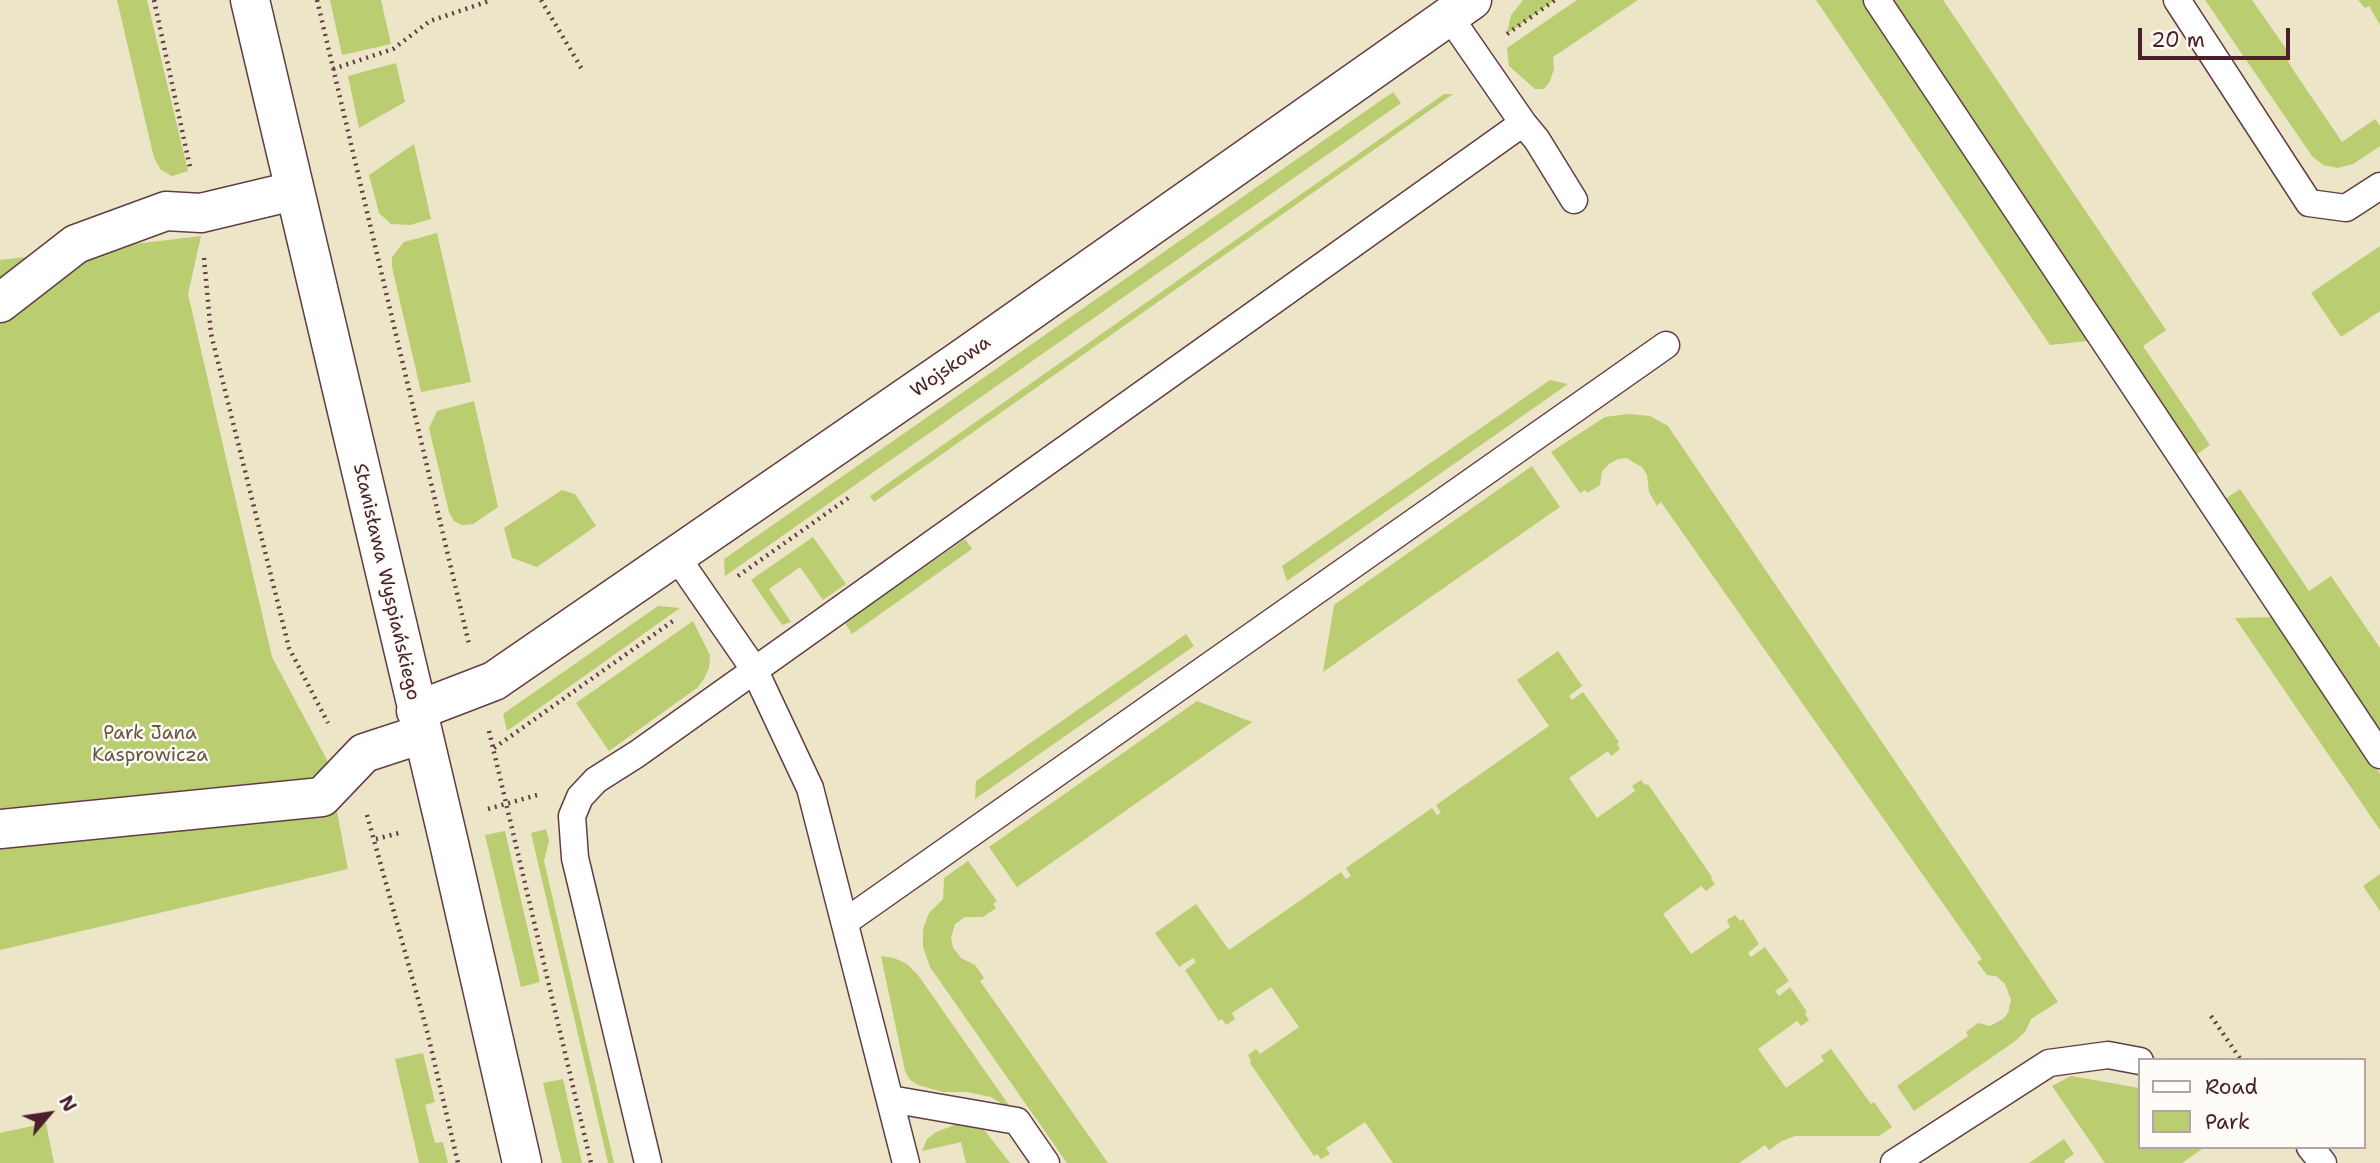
<!DOCTYPE html>
<meta charset="utf-8">
<style>
body{margin:0}
#map{position:relative;width:2380px;height:1163px;overflow:hidden;background:#ede5c8;font-family:"Shantell Sans",sans-serif}
canvas{display:block}
.legend{position:absolute;left:2138px;top:1058px;width:228px;height:91px;box-sizing:border-box;background:#fdfcf7;border:2px solid #b5a4a5;margin:0;padding:9px 12px;list-style:none;font-size:21px;color:#4a1f2b}
.legend li{display:flex;align-items:center;gap:14px;height:35px}
.legend b{width:35px;border:2px solid #b5a4a5}
.north{position:absolute;left:14px;top:1079px;width:70px;height:70px;-webkit-text-stroke:5px #fdfcf7;paint-order:stroke;rotate:61deg;font-size:19px;font-weight:700;line-height:28px;text-align:center;color:#4a1f2b}
.north::after{content:'';display:block;margin:auto;width:24px;height:32px;background:#4a1f2b;clip-path:polygon(50% 0,100% 100%,50% 72%,0 100%)}
.scale{position:absolute;left:2138px;top:28px;width:152px;height:32px;box-sizing:border-box;border:4px solid #4a1f2b;border-top:0;padding-left:9px;font-size:21px;line-height:24px;white-space:nowrap;color:#4a1f2b;-webkit-text-stroke:5px #fdfcf7;paint-order:stroke}
</style>
<div id="map">
<canvas width="2380" height="1163"></canvas>
<ul class="legend">
<li><b style="height:9px;background:#fff"></b>Road</li>
<li><b style="height:19px;background:#bacd70"></b>Park</li>
</ul>
<div class="north">N</div>
<div class="scale">20 m</div>
</div>
<script>
const c = document.querySelector('canvas').getContext('2d');
c.lineJoin = 'round';
function fill(path, color) { c.fillStyle = color; c.fill(path, 'evenodd'); }
const shape = rows => new Path2D(rows.map(r => 'M' + r).join(''));
function stroke(path, color, width, dash) { c.strokeStyle = color; c.lineWidth = width; c.lineCap = dash ? 'butt' : 'round'; c.setLineDash(dash || []); c.stroke(path); }
function label(font, color, halo, rows, align = 'center') {
  c.font = font + ' "Shantell Sans",sans-serif'; c.lineWidth = 5; c.setLineDash([]); c.textBaseline = 'middle'; c.strokeStyle = halo; c.fillStyle = color; for (const [text, x, y, turn = 0] of rows) {
    c.save(); c.translate(x, y); c.rotate((+turn || 0) * Math.PI / 180); c.textAlign = isNaN(turn) ? turn : align; if (halo) c.strokeText(text, 0, 0); c.fillText(text, 0, 0); c.restore();
  }
}
const green = shape([
 [117,0,147,0,188,171,172,176,161,170,154,158],
 [330,0,381,0,391,44,342,55],
 [1523,0,1555,0,1507,34,1511,15],
 [1577,0,1638,0,1553,57,1554,69,1550,81,1544,89,1535,89,1509,66,1507,48],
 [1816,0,1864,0,2088,341,2050,345],
 [1893,0,1943,0,2166,330,2143,346,2210,445,2196,455],
 [2205,0,2252,0,2291,56,2288,61,2292,68,2342,142,2375,119,2380,126,2380,146,2353,164,2338,168,2323,165,2312,156],
 [2358,0,2380,0,2380,25,2369,6,2365,8],
 [396,63,405,102,359,128,348,76],
 [1393,92,1401,103,725,576,724,559],
 [1444,94,1453,94,874,502,870,496],
 [414,144,431,219,410,225,391,224,379,213,369,175],
 [437,233,471,382,421,392,392,267,392,257,404,242],
 [201,236,188,294,272,657,327,760,348,869,0,950,0,260],
 [2380,246,2380,311,2341,337,2311,293],
 [1550,380,1568,384,1287,581,1282,566],
 [474,401,498,507,473,524,462,525,454,521,449,512,429,428,437,411],
 [1628,414,1650,416,1668,426,2058,1002,2031,1019,2025,1032,2014,1042,1914,1111,1897,1086,1968,1036,1966,1032,1978,1023,1990,1026,2003,1019,2008,1013,2011,1000,2005,984,1996,976,1987,975,1977,962,1982,959,1661,502,1657,506,1649,492,1647,475,1642,467,1626,458,1618,459,1609,464,1602,471,1600,485,1587,493,1585,490,1580,493,1551,452,1605,417],
 [1532,466,1560,507,1323,672,1334,605],
 [2240,489,2309,591,2331,576,2380,648,2380,731,2225,499],
 [562,490,575,494,596,526,537,567,512,558,504,528],
 [813,537,846,584,823,600,800,567,769,589,791,622,782,625,751,580],
 [965,539,972,549,852,634,845,623],
 [658,606,680,608,507,731,503,714],
 [2276,617,2380,774,2380,830,2235,618],
 [693,621,710,655,709,668,704,679,697,688,609,751,576,703],
 [1186,634,1194,646,975,799,976,781],
 [1558,651,1582,686,1569,696,1572,700,1583,692,1619,742,1617,744,1620,749,1611,756,1608,751,1569,778,1597,818,1635,791,1632,786,1641,780,1645,785,1648,784,1712,877,1711,879,1715,884,1706,891,1701,886,1663,914,1691,954,1730,927,1727,920,1735,915,1740,921,1743,919,1759,944,1748,953,1751,957,1765,947,1789,981,1775,991,1779,996,1790,987,1807,1012,1805,1014,1809,1020,1801,1026,1797,1021,1758,1049,1786,1088,1824,1061,1821,1056,1831,1049,1871,1104,1874,1102,1892,1127,1879,1136,1795,1136,1782,1141,1769,1150,1765,1145,1739,1163,1393,1163,1365,1122,1326,1148,1330,1154,1321,1159,1317,1154,1314,1156,1250,1063,1251,1061,1248,1055,1256,1049,1260,1054,1299,1027,1271,987,1232,1013,1235,1019,1226,1025,1222,1019,1219,1021,1185,970,1196,962,1193,958,1179,967,1155,933,1196,904,1229,950,1341,872,1346,879,1351,876,1346,868,1432,808,1437,815,1441,813,1436,805,1549,726,1517,680],
 [1197,701,1252,722,1017,887,989,847],
 [546,829,549,841,544,861,614,1163,608,1163,531,833],
 [505,831,540,982,521,987,485,835],
 [968,861,997,901,993,904,996,908,983,917,965,917,955,924,951,938,953,948,961,958,975,965,984,978,980,981,1108,1163,1067,1163,930,967,923,947,923,929,929,913,943,899,944,878],
 [2380,874,2380,911,2363,886],
 [881,956,894,958,907,964,918,975,1013,1111,991,1097,967,1092,943,1092,918,1085,910,1080,905,1071],
 [423,1053,435,1102,425,1105,435,1143,443,1142,448,1163,419,1163,395,1059],
 [2071,1076,2140,1088,2140,1147,2205,1147,2182,1163,2105,1163,2052,1086],
 [563,1079,582,1163,562,1163,543,1083],
 [46,1123,54,1163,0,1163,0,1133],
 [960,1123,974,1125,985,1131,1010,1163,966,1163,961,1142,922,1151,927,1139,936,1132],
 [2064,1139,2074,1154,2064,1161,2065,1163,2029,1163]
]);
const path = shape([
 [154,0,190,167],
 [317,0,469,644],
 [541,0,583,71],
 [1507,34,1555,0],
 [333,69,393,49,430,21,492,0],
 [204,258,211,334,289,648,328,723],
 [738,576,851,496],
 [489,731,591,1163],
 [494,748,673,621],
 [488,809,537,795],
 [367,815,427,1031,458,1163],
 [376,839,399,833],
 [2211,1016,2241,1060]
]);
const lane = shape([
 [1877,0,2380,755],
 [2177,0,2309,203,2346,208,2380,186],
 [1449,16,1523,123,1537,140,1574,200],
 [676,556,754,669,810,788,906,1163],
 [845,922,1666,345],
 [890,1099,1017,1121,1046,1163],
 [2310,1147,2323,1163],
 [648,1163,575,858,572,816,580,797,596,780,637,754,1523,123],
 [1894,1163,2049,1063,2108,1055,2140,1061]
]);
const street = shape([
 [250,0,449,843,522,1163],
 [0,303,76,244,166,211,201,213,293,191],
 [416,711,494,681,962,359,1472,0],
 [0,829,322,797,364,753,422,734]
]);
const streetNames = [
 ["Wojskowa",951,367,-35],
 ["Stanisława Wyspiańskiego",386,582,77]
];
const parkNames = [
 ["Park Jana",150,734],
 ["Kasprowicza",150,756]
];
fill(green, '#bacd70');
stroke(lane, '#623d43', 29);
stroke(street, '#623d43', 41);
stroke(path, '#623d43', 4.5, [2, 5]);
stroke(lane, '#fff', 26);
stroke(street, '#fff', 38);
label('19px', '#4a1f2b', '#fdfcf7', streetNames);
label('19px', '#6c5340', '#fdfcf7', parkNames);
</script>
